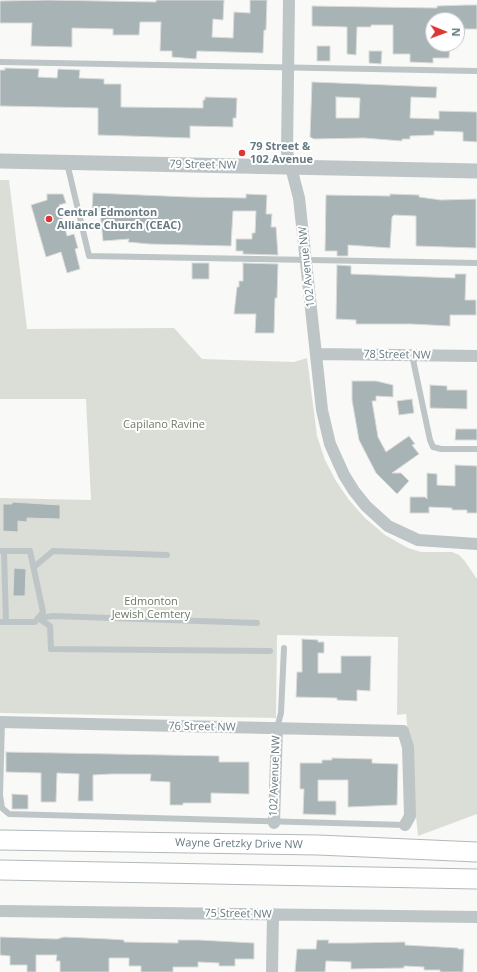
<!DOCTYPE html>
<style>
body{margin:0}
#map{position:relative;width:477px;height:972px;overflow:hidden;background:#f9f9f7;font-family:"Open Sans",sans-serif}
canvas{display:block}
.north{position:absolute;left:425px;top:12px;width:40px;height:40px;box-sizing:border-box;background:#fff;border:1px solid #c2cacd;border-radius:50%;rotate:91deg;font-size:11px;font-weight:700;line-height:16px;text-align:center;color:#667a81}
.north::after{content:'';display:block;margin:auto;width:14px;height:18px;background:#dc3534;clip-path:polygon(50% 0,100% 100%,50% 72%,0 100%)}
</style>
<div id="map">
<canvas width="477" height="972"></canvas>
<div class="north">N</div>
</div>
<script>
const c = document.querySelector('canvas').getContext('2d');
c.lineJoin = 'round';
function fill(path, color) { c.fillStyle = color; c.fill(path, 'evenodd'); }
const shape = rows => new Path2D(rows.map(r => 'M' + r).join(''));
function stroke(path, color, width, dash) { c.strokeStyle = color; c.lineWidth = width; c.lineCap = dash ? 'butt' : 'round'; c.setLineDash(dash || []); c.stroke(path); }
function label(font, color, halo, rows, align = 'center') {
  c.font = font + ' "Open Sans",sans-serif'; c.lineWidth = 4; c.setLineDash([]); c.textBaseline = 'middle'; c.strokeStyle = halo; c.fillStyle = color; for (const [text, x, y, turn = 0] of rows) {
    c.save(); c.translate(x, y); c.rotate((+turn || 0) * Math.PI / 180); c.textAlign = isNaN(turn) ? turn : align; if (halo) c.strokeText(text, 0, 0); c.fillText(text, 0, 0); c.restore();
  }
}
const green = shape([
 [0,180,9,180,27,329,174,328,202,359,294,362,307,358,317,436,325,460,336,481,349,500,365,518,385,535,408,548,421,552,452,552,459,555,464,560,477,579,477,814,418,836,406,714,397,715,398,637,277,635,276,718,0,713,0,498,91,500,86,399,0,399]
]);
const building = shape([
 [48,0,156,2,156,0,224,0,223,20,213,19,212,37,233,38,234,12,250,13,250,0,267,0,266,30,264,30,263,53,197,51,196,59,172,57,172,51,160,51,161,22,140,22,139,35,113,35,113,29,72,28,72,47,31,46,32,23,0,23,0,1,48,0],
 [467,5,477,5,477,29,462,29,462,26,457,25,457,20,433,20,433,44,450,44,449,58,433,58,433,63,410,62,410,54,393,54,393,25,371,25,371,27,357,27,356,55,347,54,347,27,312,26,312,6,437,8,437,6,467,5],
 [317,46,330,46,330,61,317,61,317,46],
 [369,51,382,51,381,64,369,63,369,51],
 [5,68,39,69,38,77,57,78,58,69,80,70,79,78,104,79,104,84,121,84,121,107,203,108,203,100,205,100,205,97,237,98,236,118,233,118,233,127,190,126,190,138,98,135,98,108,0,106,0,70,5,70,5,68],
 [312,82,437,87,436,98,411,97,410,118,439,119,439,111,477,112,477,142,463,141,463,132,434,131,434,135,410,136,410,139,402,139,402,141,364,138,314,139,310,137,312,82],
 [336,97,360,98,359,118,336,118,336,97],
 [93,193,189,197,246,198,246,194,267,195,266,214,272,214,271,227,276,227,278,255,243,254,243,251,236,251,236,239,252,239,252,233,255,233,256,211,233,211,231,246,149,244,128,242,129,239,103,241,100,211,92,211,93,193],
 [47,194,63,194,66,203,59,205,67,236,74,234,78,248,75,249,80,269,67,273,61,252,46,257,31,205,47,200,47,194],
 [390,194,419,195,419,197,441,200,476,199,476,248,416,246,416,216,394,215,392,217,390,248,348,245,348,256,337,256,337,251,325,251,326,195,390,196,390,194],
 [192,263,209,263,209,279,192,279,192,263],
 [243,263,278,264,277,298,275,298,274,333,255,333,256,314,234,314,237,287,239,287,239,281,243,281,243,263],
 [337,265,351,266,351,274,455,278,455,274,466,274,465,300,476,300,476,315,450,315,450,326,411,324,356,324,356,320,336,319,337,265],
 [352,381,376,381,393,385,393,397,376,396,376,401,372,401,378,437,386,452,409,436,415,444,412,445,419,454,392,473,401,473,409,481,397,494,376,473,359,440,352,400,352,381],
 [430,385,447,386,447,390,467,390,467,409,430,408,430,385],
 [412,399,414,413,399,415,397,401,412,399],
 [456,429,477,429,477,440,455,440,456,429],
 [455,465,477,466,477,513,467,513,467,510,452,510,452,508,429,507,429,513,410,513,410,497,425,497,427,499,427,473,437,474,437,485,455,486,455,465],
 [12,502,60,505,60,519,27,518,27,522,18,521,18,532,3,531,3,504,12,504,12,502],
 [14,568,26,569,25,596,13,596,14,568],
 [302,639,318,640,318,642,324,642,324,653,318,653,318,673,341,673,341,656,371,656,370,691,357,690,357,701,337,700,337,698,296,697,297,672,302,672,302,639],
 [6,752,219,756,219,762,249,762,249,794,211,793,211,803,183,803,183,805,170,805,170,782,150,781,151,774,111,774,93,775,93,801,78,801,79,774,57,773,56,802,41,802,41,773,6,772,6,752],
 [332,758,372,759,372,763,398,764,397,805,348,807,348,780,318,780,318,801,336,801,336,815,303,814,304,789,300,789,300,763,322,763,322,760,332,760,332,758],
 [12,794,28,795,28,809,12,809,12,794],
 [0,937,57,939,64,937,109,939,124,940,124,942,178,943,178,940,198,940,254,943,254,959,235,959,235,966,219,966,219,963,198,962,198,967,173,967,173,972,141,972,141,966,129,966,129,958,109,958,109,972,60,972,60,961,56,961,57,955,36,955,36,972,27,972,27,965,10,965,10,956,0,955,0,937],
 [317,940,329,940,328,943,352,943,405,942,405,945,458,948,458,949,464,949,463,972,440,972,440,970,424,970,424,967,404,966,404,968,351,969,351,962,326,961,325,972,295,972,297,949,316,949,317,940]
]);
const service = shape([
 [0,62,477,71],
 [67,163,89,256,477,263],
 [412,355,430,440,433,447,441,449,477,449],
 [4,551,30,551,43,612,35,622,6,622],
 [34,567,53,551,167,555],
 [38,618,50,626,51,649,270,651],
 [38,618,53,616,257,623],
 [0,622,6,622,4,551,0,551],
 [2,722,0,795,2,808,9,814,405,825],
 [277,728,281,713,284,648]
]);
const minor = shape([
 [289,0,287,152,299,198,322,410,330,444,344,475,354,491,366,506,388,526,418,540,477,544],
 [317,354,477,356],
 [0,722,403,731,408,747,410,816,405,825],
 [274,823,277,728],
 [0,911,477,917],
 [272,972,273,914]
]);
const tertiary = shape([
 [0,161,477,171]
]);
const primary = shape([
 [0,840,318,845,477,852],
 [0,870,477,879]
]);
const markers = [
 [242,153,4,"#dc3534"],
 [49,219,4,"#dc3534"]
];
const poiNames = [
 ["79 Street &",250,147],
 ["102 Avenue",250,160],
 ["Central Edmonton",57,213],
 ["Alliance Church (CEAC)",57,226]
];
const streetNames = [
 ["79 Street NW",203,165,1],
 ["102 Avenue NW",307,267,-96],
 ["78 Street NW",397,355,1],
 ["76 Street NW",202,727,1],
 ["102 Avenue NW",275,776,-88],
 ["Wayne Gretzky Drive NW",239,844,1],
 ["75 Street NW",238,914,1]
];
const parkNames = [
 ["Capilano Ravine",164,425],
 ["Edmonton",151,602],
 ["Jewish Cemtery",151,615]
];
fill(green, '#dbded6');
fill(building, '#a8b3b6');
stroke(building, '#dbdbd9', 1);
stroke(primary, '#b2b9bb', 21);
stroke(service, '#bec5c7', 6);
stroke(minor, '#bec5c7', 12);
stroke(tertiary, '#bec5c7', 15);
stroke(primary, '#fff', 19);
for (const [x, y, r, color] of markers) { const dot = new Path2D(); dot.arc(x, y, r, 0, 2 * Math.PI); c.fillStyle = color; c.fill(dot); stroke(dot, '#fff', 1.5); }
label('bold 11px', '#667a81', '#fff', poiNames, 'left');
label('11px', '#667a81', '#fff', streetNames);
label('11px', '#6c7964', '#fff', parkNames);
</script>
